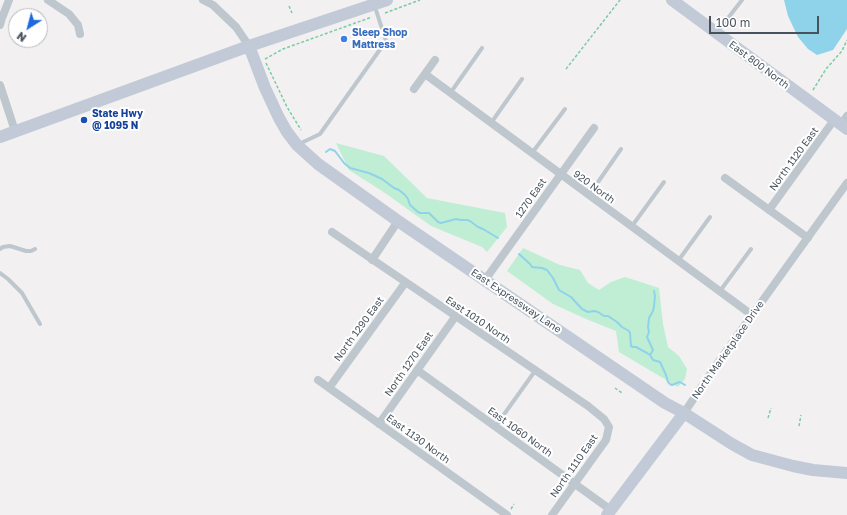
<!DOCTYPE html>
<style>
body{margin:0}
#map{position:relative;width:847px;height:515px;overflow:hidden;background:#f2f0f0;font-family:"Golos Text",sans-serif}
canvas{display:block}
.north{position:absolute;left:8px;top:8px;width:40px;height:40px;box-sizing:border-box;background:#fff;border:1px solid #b6babe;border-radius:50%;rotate:216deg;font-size:11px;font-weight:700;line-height:16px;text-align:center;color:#48525d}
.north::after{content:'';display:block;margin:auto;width:14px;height:18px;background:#1d6adf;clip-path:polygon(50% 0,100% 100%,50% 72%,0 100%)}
.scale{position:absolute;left:709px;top:16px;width:110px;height:18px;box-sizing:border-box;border:2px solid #48525d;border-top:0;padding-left:5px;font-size:12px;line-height:14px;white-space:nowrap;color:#48525d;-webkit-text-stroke:3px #fff;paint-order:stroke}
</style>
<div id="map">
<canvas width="847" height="515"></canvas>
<div class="north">N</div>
<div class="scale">100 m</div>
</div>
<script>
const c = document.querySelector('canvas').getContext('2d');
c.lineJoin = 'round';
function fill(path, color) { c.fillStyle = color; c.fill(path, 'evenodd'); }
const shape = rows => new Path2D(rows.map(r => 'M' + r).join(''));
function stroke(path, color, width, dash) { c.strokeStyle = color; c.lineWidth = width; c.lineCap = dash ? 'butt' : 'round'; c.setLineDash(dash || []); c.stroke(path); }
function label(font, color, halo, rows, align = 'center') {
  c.font = font + ' "Golos Text",sans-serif'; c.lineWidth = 4; c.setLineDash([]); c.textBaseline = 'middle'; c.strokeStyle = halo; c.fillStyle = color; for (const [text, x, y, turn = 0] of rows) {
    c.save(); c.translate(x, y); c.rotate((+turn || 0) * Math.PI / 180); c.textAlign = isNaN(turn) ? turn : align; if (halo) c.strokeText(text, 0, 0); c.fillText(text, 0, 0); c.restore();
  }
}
const green = shape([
 [336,143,384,156,427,198,505,213,507,227,487,252,482,247,431,226,385,193,349,170],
 [523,248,560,265,580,270,588,283,599,290,611,282,625,277,659,288,663,324,668,347,679,356,687,369,685,379,678,387,619,352,616,331,586,319,553,304,507,271]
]);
const water = shape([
 [784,0,847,0,847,29,833,50,817,55,808,49,798,37,788,16]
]);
const stream = shape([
 [326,152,330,149,335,151,344,163,350,168,369,173,382,179,394,188,399,190,405,195,408,199,410,205,418,212,420,213,429,213,438,222,441,223,456,219,461,220,467,220,470,221,478,227,483,229,498,238],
 [519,254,530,264,532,267,542,268,547,270,553,278,559,290,571,297,582,309,588,312,594,311,598,312,604,316,608,316,617,322,622,327,629,331,630,333,631,346,633,347,636,347,647,353,650,355,653,360,660,362,666,375,668,382,670,384,672,385,677,383,680,382,685,385],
 [650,355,653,350,647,337,649,332,648,327,649,318,653,311,654,306,655,296,654,291]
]);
const path = shape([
 [289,6,292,13],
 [385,13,420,0],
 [265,59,283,49,372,17],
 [266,63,287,107,301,130],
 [566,69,620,0],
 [813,90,826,69,842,51,847,40],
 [615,388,622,393],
 [768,418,771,408],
 [799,426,801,415],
 [511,509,514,504]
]);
const lane = shape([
 [718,31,742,0],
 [451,92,482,48],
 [491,123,522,79],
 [299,144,320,134,386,41,375,7],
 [532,153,565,109],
 [589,195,621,149],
 [632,226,664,182],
 [0,249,3,247,10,246,26,251,31,251,35,249],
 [678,261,710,217],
 [0,273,8,279,22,293,40,324],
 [720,291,751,249],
 [495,427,535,371]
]);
const street = shape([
 [48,0,69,14,78,25,80,34],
 [203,0,213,5,236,27,249,46],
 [0,25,2,18,9,0],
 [425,74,752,315],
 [0,85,15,131],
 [414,89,435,60],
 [841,125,847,116],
 [725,178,808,238],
 [769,210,834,120],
 [332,232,588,406,604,419,609,427,606,440,552,515],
 [372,260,398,221],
 [485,280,594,128],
 [417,370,611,510],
 [318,380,507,515],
 [329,388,405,283],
 [684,413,717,364,847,183],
 [379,424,455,317]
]);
const secondary = shape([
 [672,0,847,129],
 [249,46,265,88,279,118,287,132,297,145,318,164,398,221,665,403,684,413,732,444,752,455,793,466,813,470,847,473],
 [0,137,249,46,387,0],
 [607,515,684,413]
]);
const markers = [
 [344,39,4,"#3f7fe0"],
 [84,120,4,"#1a4fb4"]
];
const shopNames = [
 ["Sleep Shop",352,33],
 ["Mattress",352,45]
];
const streetNames = [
 ["East 800 North",759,65,37],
 ["North 1120 East",794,159,-54],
 ["920 North",594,187,36],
 ["1270 East",531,198,-55],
 ["East Expressway Lane",516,301,34],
 ["East 1010 North",478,320,34],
 ["North 1290 East",359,329,-54],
 ["North Marketplace Drive",728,350,-55],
 ["North 1270 East",409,364,-55],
 ["East 1060 North",520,432,36],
 ["East 1130 North",418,439,36],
 ["North 1110 East",574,466,-55]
];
const transitNames = [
 ["State Hwy",92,114],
 ["@ 1095 N",92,126]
];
fill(green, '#c0eed4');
fill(water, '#8ed3ea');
stroke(stream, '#8ed3ea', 2);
stroke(path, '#78cca6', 1.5, [3, 2]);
stroke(lane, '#bec7ce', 4);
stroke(street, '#bec7ce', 8);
stroke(secondary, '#c1cad6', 12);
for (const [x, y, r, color] of markers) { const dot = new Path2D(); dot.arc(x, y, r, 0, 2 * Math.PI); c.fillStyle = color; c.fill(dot); stroke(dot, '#fff', 1.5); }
label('bold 10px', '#366cbe', '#fff', shopNames, 'left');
label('10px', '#48525d', '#fff', streetNames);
label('bold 10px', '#164399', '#fff', transitNames, 'left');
</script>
